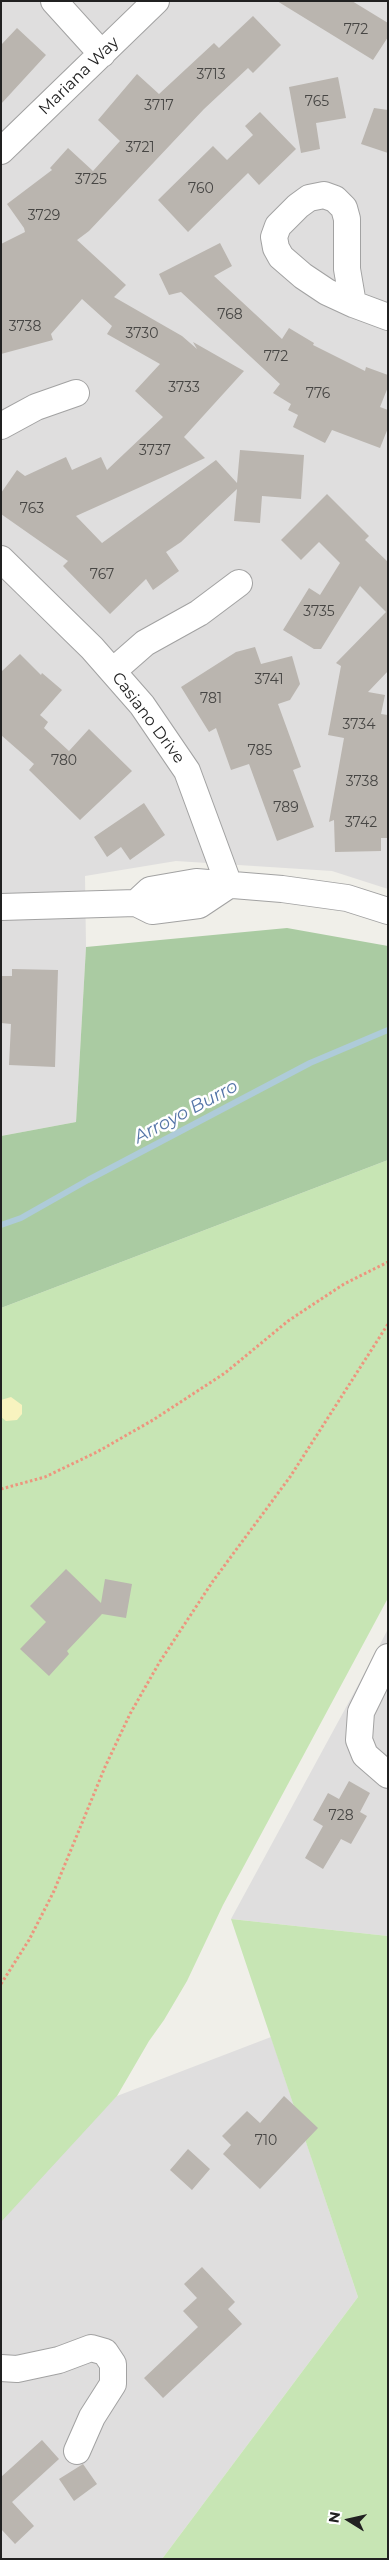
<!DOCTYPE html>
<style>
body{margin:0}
#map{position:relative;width:389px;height:2560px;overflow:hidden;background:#f0efe9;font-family:Montserrat,sans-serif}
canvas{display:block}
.frame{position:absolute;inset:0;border:2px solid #212121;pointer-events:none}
.north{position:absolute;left:324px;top:2495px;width:50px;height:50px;-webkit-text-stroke:4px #fff;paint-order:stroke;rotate:280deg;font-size:14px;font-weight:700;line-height:20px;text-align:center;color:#212121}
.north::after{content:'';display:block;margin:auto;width:18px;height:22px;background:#212121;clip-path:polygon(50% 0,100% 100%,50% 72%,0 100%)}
</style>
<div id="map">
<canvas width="389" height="2560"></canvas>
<div class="frame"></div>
<div class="north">N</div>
</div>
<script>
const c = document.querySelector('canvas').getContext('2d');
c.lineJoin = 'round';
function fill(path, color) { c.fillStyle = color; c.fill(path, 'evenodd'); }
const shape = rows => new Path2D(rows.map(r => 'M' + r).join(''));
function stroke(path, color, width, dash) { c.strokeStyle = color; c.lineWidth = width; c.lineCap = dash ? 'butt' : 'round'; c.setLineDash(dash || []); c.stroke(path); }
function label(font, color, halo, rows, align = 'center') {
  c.font = font + ' Montserrat,sans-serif'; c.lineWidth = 5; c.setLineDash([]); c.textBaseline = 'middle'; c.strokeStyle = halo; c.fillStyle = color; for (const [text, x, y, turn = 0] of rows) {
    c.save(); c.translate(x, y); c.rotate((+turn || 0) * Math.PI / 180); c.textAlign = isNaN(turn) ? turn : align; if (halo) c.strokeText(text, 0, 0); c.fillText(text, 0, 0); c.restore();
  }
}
const residential = shape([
 [1,1,388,1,388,889,332,871,176,861,85,876,86,947,76,1122,1,1136],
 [388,1629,388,1936,231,1919,376,1652],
 [271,2037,358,2297,162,2559,1,2559,1,2215,117,2096]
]);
const grass = shape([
 [388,1160,388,1598,223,1905,187,1981,164,2020,149,2041,117,2096,1,2222,1,1308],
 [231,1919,388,1936,388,2559,162,2559,358,2297]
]);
const forest = shape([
 [287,928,388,946,388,1160,1,1308,1,1136,76,1122,86,947]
]);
const sand = shape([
 [11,1397,22,1405,22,1414,17,1420,6,1421,1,1417,1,1400]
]);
const stream = shape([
 [1,1225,21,1218,88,1180,310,1063,388,1030]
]);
const building = shape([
 [277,1,352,1,388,23,388,37,373,60],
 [253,16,281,45,253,73,248,68,204,109,89,231,77,240,126,285,114,297,182,336,197,349,193,342,244,371,184,437,205,458,76,516,102,543,216,460,237,483,240,450,304,455,301,499,262,496,260,523,234,521,237,489,181,542,166,552,179,571,153,590,146,579,110,614,63,566,68,561,1,514,1,493,17,470,25,476,66,457,72,470,101,457,107,470,163,417,135,391,160,364,107,334,112,326,82,299,51,334,53,340,1,354,1,244,25,232,24,228,7,204,52,170,50,168,68,148,93,171,120,141,98,120,137,74,159,94,214,43,219,48],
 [17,28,46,55,1,104,1,45],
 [338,77,346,118,316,123,320,149,301,153,289,87],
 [374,108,388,110,388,153,361,144],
 [260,112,296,149,259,185,248,173,188,232,158,200,213,146,227,160,253,135,245,126],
 [220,243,232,266,214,276,282,339,289,328,314,343,313,345,365,371,366,367,388,375,388,387,380,407,388,410,388,428,380,448,332,430,325,443,293,427,298,415,288,410,291,404,273,393,280,384,181,292,169,295,159,274],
 [327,494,369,536,365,540,388,562,388,671,368,692,385,695,381,714,388,715,388,838,381,838,381,851,335,852,334,820,329,822,344,738,328,735,341,666,336,663,386,612,360,586,321,649,314,649,283,630,309,588,320,595,340,563,319,542,301,560,281,540],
 [255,647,261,664,292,656,300,684,290,700,278,704,301,767,293,770,314,827,277,841,249,764,231,770,216,728,209,732,181,687,236,652],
 [20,654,41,675,42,673,62,690,40,715,48,722,44,728,69,751,89,729,132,771,80,820,29,770,34,764,1,735,1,672],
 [144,803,165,835,130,860,121,847,107,857,94,837],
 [12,969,58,970,55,1067,9,1065,11,1024,1,1023,1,976,12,976],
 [66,1569,101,1603,105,1579,132,1584,126,1618,102,1614,67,1651,69,1654,49,1676,20,1649,46,1622,30,1606],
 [349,1781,370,1793,360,1812,367,1816,351,1844,341,1839,323,1869,305,1858,323,1826,313,1820,328,1793,339,1799],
 [284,2096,318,2128,260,2189,223,2154,231,2145,222,2136,247,2111,260,2123],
 [188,2149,210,2169,192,2190,170,2170],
 [202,2267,235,2302,228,2309,242,2324,163,2398,144,2378,198,2327,183,2311,197,2298,184,2284],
 [42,2440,59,2459,12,2502,34,2526,15,2544,1,2529,1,2477],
 [83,2464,97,2484,74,2501,59,2479]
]);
const path = shape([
 [1,1489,45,1477,97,1452,153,1420,225,1373,288,1321,344,1284,388,1262],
 [1,1984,29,1940,54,1891,105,1767,130,1714,159,1663,213,1581,290,1477,388,1324]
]);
const minor = shape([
 [54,1,102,54],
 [1,151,156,1],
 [353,304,347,269,347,219,344,208,335,199,324,195,309,198,298,206,278,226,274,237,276,248,281,257,303,276,327,292,353,304,388,317],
 [1,426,36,407,76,393],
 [1,559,92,648,142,705,187,771,229,885],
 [113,671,145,643,199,613,239,583],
 [136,903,150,890,196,882,282,889,347,898,388,911],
 [1,907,136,903,152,911,199,905,229,885],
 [388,1657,361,1712,359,1740,365,1755,388,1775],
 [1,2368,17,2369,59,2360,91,2348,105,2352,113,2364,113,2384,92,2417,77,2451]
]);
const numberNames = [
 ["772",356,30],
 ["3713",211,75],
 ["765",317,102],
 ["3717",159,106],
 ["3721",140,148],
 ["3725",91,180],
 ["760",201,189],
 ["3729",44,216],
 ["768",230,315],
 ["3738",25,327],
 ["3730",142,334],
 ["772",276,357],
 ["3733",184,388],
 ["776",318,394],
 ["3737",155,451],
 ["763",32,509],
 ["767",102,575],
 ["3735",319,612],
 ["3741",269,680],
 ["781",211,699],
 ["3734",359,725],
 ["785",260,751],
 ["780",64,761],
 ["3738",362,782],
 ["789",286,808],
 ["3742",361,823],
 ["728",341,1816],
 ["710",266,2141]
];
const streetNames = [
 ["Mariana Way",79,76,-44],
 ["Casiano Drive",148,718,53]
];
const waterNames = [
 ["Arroyo Burro",186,1112,-28]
];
fill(residential, '#dfdede');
fill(grass, '#c7e5b4');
fill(forest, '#aacba2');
fill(sand, '#f8f3bf');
stroke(stream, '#aecbd9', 6);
fill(building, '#bab5af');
stroke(minor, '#a2a2a2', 28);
stroke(path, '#ed957e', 3, [2.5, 2.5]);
stroke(minor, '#fff', 26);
label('14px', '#474644', null, numberNames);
label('16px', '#212121', '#fff', streetNames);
label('italic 18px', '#5676a8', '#fff', waterNames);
</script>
